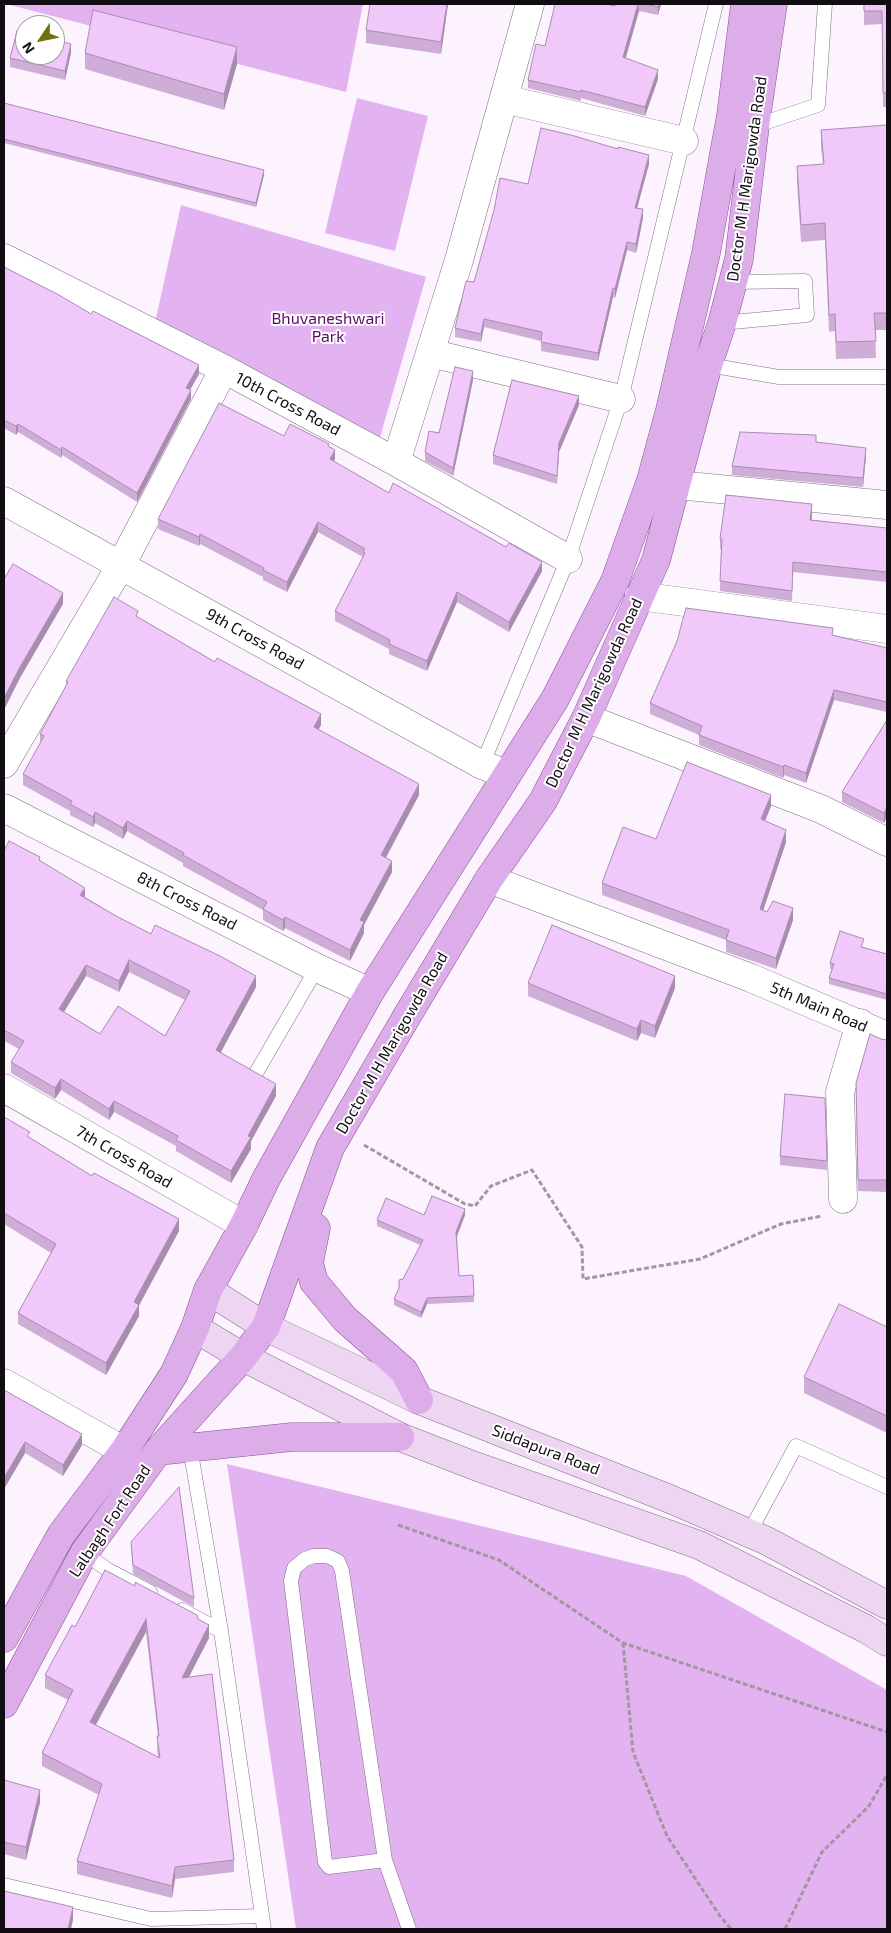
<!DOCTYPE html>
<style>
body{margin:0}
#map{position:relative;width:891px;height:1933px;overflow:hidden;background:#fcf3fe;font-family:"Exo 2",sans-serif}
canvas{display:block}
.frame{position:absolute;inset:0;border:5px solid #120d13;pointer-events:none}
.north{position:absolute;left:15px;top:15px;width:50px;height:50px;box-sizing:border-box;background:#fff;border:1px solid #a09ea1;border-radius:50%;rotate:236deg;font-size:14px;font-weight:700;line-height:20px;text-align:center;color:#120d13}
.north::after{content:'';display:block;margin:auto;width:18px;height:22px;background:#707013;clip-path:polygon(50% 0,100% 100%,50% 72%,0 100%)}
</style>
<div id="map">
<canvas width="891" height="1933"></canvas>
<div class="frame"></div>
<div class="north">N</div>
</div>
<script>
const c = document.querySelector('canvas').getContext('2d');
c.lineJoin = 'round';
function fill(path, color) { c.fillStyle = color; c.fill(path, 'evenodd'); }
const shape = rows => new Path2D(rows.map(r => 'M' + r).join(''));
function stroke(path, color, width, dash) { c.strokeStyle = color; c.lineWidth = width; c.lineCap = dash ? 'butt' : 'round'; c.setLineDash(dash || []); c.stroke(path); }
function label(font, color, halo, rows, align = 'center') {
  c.font = font + ' "Exo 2",sans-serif'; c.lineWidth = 4; c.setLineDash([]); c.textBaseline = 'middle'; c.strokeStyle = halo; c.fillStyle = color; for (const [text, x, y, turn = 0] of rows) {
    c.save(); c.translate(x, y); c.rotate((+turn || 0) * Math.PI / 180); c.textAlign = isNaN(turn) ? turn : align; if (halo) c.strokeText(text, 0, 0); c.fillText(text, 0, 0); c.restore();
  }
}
const green = shape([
 [6,4,363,4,346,92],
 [357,98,428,116,395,251,325,233],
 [181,205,426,277,379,441,154,327],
 [227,1464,686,1576,887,1690,887,1929,296,1929]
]);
const path = shape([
 [364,1145,465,1204,475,1206,491,1186,532,1170,582,1247,583,1279,700,1259,781,1224,822,1216],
 [398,1525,499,1560,623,1643,887,1732],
 [623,1643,633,1752,667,1836,720,1916,731,1929],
 [785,1929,822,1852,869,1806,887,1775]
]);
const lane = shape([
 [755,126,818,105,825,4],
 [722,323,807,315,805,281,733,282],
 [708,365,779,377,887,377],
 [482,765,568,559,621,399,716,4],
 [256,1073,317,968],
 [190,1447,221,1631,264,1929],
 [749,1533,796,1446,887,1487],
 [84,1553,108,1570,150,1592],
 [182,1610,221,1631],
 [385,1860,329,1867,325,1862,291,1581,294,1568,305,1559,314,1556,327,1556,338,1561,342,1571,385,1860,409,1929],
 [4,1885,151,1919,262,1916]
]);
const street = shape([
 [504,99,684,141],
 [4,258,224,369,396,462,568,559],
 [430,353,621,399],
 [396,462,459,260,530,4],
 [677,485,887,505],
 [4,501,482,765,507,774],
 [639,596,887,629],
 [586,718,821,809,887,842],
 [4,764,121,565,224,369],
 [4,808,317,968,370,992],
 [489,879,751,978,887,1036],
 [4,1088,244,1225],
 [843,1199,840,1092,860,1023],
 [4,1383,124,1451]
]);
const secondary = shape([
 [208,1290,266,1327,419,1400,670,1499,767,1541,887,1605],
 [195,1328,243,1357,400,1437,475,1466,699,1545,866,1629,887,1642]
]);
const primary = shape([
 [316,1228,309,1263,314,1282,345,1319,404,1371,419,1400],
 [158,1451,292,1437,400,1437],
 [4,1638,61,1535,124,1451,174,1374,195,1328,208,1290,244,1225,266,1179,370,992,555,699,615,581,651,480,670,410,706,253,731,115,745,4],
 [4,1704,84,1553,158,1451,243,1357,266,1327,330,1148,407,1016,489,879,543,801,586,718,656,560,708,365,722,323,739,259,755,126,773,4]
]);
const wall = shape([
 [448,4,441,54,366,43,366,30],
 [615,4,661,4,658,15,639,11,626,58,658,79,645,116,581,98,581,101,528,88,528,80,545,46,615,6],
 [864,4,887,4,887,107,883,107,882,24,864,25],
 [71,53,65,80,10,67,10,58],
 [85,53,237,64,224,110,85,69],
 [4,103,264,175,256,207,4,143],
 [887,128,887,330,875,330,876,358,836,359,835,331,829,332,825,240,801,242,797,183,797,166,823,164,821,147,821,130],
 [649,164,637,208,643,218,636,253,627,250,615,298,613,297,598,361,541,351,541,341,484,327,481,342,455,337,455,328,474,282,528,184],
 [4,267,91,314,199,374,190,390,191,399,137,502,62,455,61,458,18,432,16,435,4,428],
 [473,380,453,476,425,461,425,452],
 [579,405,559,452,557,484,493,464,493,455],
 [284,436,329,447,335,459,333,462,389,493,542,571,509,632,457,602,427,671,389,654,389,649,335,621,335,611,363,557,318,532,287,592,263,580,263,577,200,544,199,546,158,529,158,519],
 [816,442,866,456,863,487,732,475,732,466],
 [812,514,812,520,887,528,887,582,793,572,792,601,720,591,721,549,720,549,720,539],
 [138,617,321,725,318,729,419,795,386,858,392,872,364,925,364,933,350,961,285,928,283,931,263,920,263,910,183,866,183,863,127,831,123,839,95,823,93,827,70,815,70,811,23,785,23,774,40,744,40,734,66,686,66,681],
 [833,636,887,648,887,712,834,700,806,783,784,775,783,778,699,745,699,735,650,714,650,703],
 [887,720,884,823,842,802,842,792],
 [771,806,765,821,786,842,763,910,793,920,776,969,726,952,726,940,602,895,602,883,656,839],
 [4,851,40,861,85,897,116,916,256,987,221,1052,276,1096,251,1141,251,1149,231,1183,176,1151,176,1146,114,1112,109,1120,61,1090,55,1099,11,1073,11,1062,19,1049,4,1041],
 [129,972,185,1000,165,1036,100,1034,64,1012,86,976,119,992],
 [864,946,863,947,887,954,887,1000,829,984,829,978,832,969,830,969,830,963],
 [528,983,675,988,655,1038,641,1033,637,1041,528,996],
 [881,1039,887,1040,887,1192,858,1191,856,1094],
 [825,1098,827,1170,780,1165,780,1156],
 [4,1117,30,1138,179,1231,139,1305,139,1316,106,1375,18,1324,18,1313,51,1253,4,1224],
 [424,1215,465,1215,457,1237,459,1276,473,1275,474,1302,427,1304,421,1318,394,1305,394,1299,420,1245,377,1226,377,1220],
 [887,1327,887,1433,804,1393,804,1377],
 [4,1390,82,1445,63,1476,25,1453,4,1489],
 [131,1542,194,1598,194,1607,133,1574],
 [198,1619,209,1638,189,1677,234,1860,234,1872,175,1879,172,1898,77,1874,77,1861,99,1795,42,1766,42,1753,68,1700,45,1688,45,1675,75,1627],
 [146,1632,158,1736,157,1749,158,1757,96,1725],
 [4,1780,40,1802,26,1860,4,1854]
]);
const shadedWall = shape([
 [447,4,448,4,441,54,441,42],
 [638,4,639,11,623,66,623,57],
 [659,4,661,4,658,15,658,7],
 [71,44,71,53,65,80,65,71],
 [237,47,237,64,224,110,224,94],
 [658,70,658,79,645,116,645,107],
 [649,155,649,164,635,216,635,208],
 [264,170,264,175,256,207,256,203],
 [643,209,643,218,636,253,636,244],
 [627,242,627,250,615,298,615,289],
 [613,288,613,297,598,361,598,353],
 [484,319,484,327,481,342,481,334],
 [199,365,199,374,186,397,186,388],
 [473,371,473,380,453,476,453,468],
 [191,390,191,399,137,502,137,493],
 [579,396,579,405,559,452,557,484,559,443],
 [18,424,18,432,16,435,16,426],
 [62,447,62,455,61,458,61,450],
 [866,448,866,456,863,487,863,478],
 [335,450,335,459,330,469,330,459],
 [812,504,812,514,810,530,810,520],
 [318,522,318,532,287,592,287,582],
 [200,534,200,544,199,546,199,537],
 [542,562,542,571,509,632,509,622],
 [457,592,457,602,427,671,427,661],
 [63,593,63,604,20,678,4,710,4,698,20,667],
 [834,690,834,700,806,783,806,773],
 [321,714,321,725,314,738,314,727],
 [784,765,784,775,783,778,783,767],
 [419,784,419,795,381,866,381,855],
 [771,795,771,806,761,831,761,819],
 [887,807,887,817,884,823,884,813],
 [95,812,95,823,93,827,93,817],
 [127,821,127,831,123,839,123,828],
 [786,830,786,842,760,920,760,909],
 [392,861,392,872,364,925,364,933,350,961,350,950,360,920],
 [85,888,85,899,80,895],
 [793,908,793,920,776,969,776,958],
 [285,917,285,928,283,931,283,920],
 [129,960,129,972,119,992,119,981],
 [86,965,86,976,59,1020,59,1009],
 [256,976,256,987,216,1061,216,1050],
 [675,976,675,988,655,1038,655,1026],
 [641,1020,641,1033,637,1041,637,1029],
 [61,1079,61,1090,55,1099,55,1088],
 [276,1084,276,1096,251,1141,251,1149,231,1183,231,1171,248,1136],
 [114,1101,114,1112,109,1120,109,1109],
 [465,1209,465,1215,456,1238,456,1232],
 [179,1219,179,1231,135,1313,139,1305,139,1316,106,1375,106,1363,134,1302],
 [427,1298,427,1304,421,1318,421,1312],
 [82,1434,82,1445,63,1476,63,1465],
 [25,1442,25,1453,4,1489,4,1478],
 [146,1619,146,1632,90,1735,90,1722],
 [209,1625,209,1638,182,1690,182,1678],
 [40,1790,40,1802,26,1860,26,1847],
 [175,1867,175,1879,172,1898,172,1886],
 [73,1907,73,1920,71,1929,68,1929]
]);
const building = shape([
 [370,4,447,4,441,42,366,30,370,4],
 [555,4,606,4,615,6,615,4,638,4,623,57,658,70,645,107,581,90,581,92,528,80,536,44,545,46,555,4],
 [646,4,659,4,658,7,646,4],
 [864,4,887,4,887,93,883,93,882,11,864,11,864,4],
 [93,10,237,47,224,94,85,53,93,10],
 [17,31,25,33,25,55,55,55,55,40,71,44,65,71,10,58,17,31],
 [4,103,264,170,256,203,4,139,4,103],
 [887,125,887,313,874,313,876,341,836,342,835,314,829,315,825,223,801,225,797,166,824,164,821,130,887,125],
 [541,128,571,135,618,149,618,147,649,155,635,208,643,209,636,244,627,242,615,289,613,288,598,353,541,342,542,332,484,319,481,334,455,328,466,281,474,282,494,210,500,178,528,184,541,128],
 [4,267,59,295,91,314,93,311,199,365,186,388,191,390,137,493,62,447,61,450,18,424,16,426,4,420,4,267],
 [455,367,473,371,453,468,425,452,429,431,439,433,455,367],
 [512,380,579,396,559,443,557,476,493,455,512,380],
 [219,403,284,436,290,424,329,444,328,446,335,450,330,459,389,493,393,483,506,547,509,543,542,562,509,622,457,592,427,661,389,644,390,640,335,611,365,553,363,552,365,549,318,522,287,582,263,570,264,568,200,534,199,537,158,519,219,403],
 [740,432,816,435,816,442,866,448,863,478,732,466,740,432],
 [726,495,812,504,810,520,887,528,887,572,793,562,792,591,720,581,722,539,720,539,726,495],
 [13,564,63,593,20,667,4,698,4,579,13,564],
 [114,597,138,611,136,616,215,662,217,658,321,714,314,727,419,784,381,855,392,861,360,920,364,922,350,950,285,917,283,920,263,909,267,902,183,855,184,853,127,821,123,828,95,812,93,817,70,804,72,801,23,774,44,736,40,734,68,682,66,681,114,597],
 [686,608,833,628,832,635,887,648,887,702,834,690,806,773,784,765,783,767,699,735,702,726,650,703,677,641,686,608],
 [887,720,887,807,884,813,842,792,887,720],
 [687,762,771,795,761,819,786,830,760,909,767,912,773,901,793,908,776,958,726,940,729,930,602,883,623,827,656,839,687,762],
 [9,841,40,857,39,860,85,888,80,895,116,916,151,934,155,925,220,956,256,976,216,1050,276,1084,248,1136,251,1137,231,1171,176,1140,178,1136,114,1101,109,1109,61,1079,55,1088,11,1062,24,1041,4,1030,4,851,9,841],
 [129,960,190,991,165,1036,118,1006,100,1034,59,1009,86,965,119,981,129,960],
 [552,925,675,976,655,1026,641,1020,637,1029,528,983,552,925],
 [840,931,864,939,861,947,887,954,887,994,829,978,834,964,830,963,840,931],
 [870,1034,881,1039,887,1040,887,1180,858,1180,856,1083,870,1034],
 [785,1094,825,1098,827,1161,780,1156,785,1094],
 [4,1117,30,1132,27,1136,92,1176,94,1173,179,1219,134,1302,139,1305,106,1363,18,1313,56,1244,4,1213,4,1117],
 [432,1196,465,1209,456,1232,459,1276,473,1275,474,1296,427,1298,421,1312,394,1299,399,1288,399,1280,403,1279,423,1240,377,1220,386,1198,424,1215,432,1196],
 [839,1304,887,1327,887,1416,804,1377,839,1304],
 [4,1390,82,1434,63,1465,25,1442,4,1478,4,1390],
 [179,1487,194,1598,133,1565,131,1542,179,1487],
 [105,1570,135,1586,135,1582,197,1615,198,1619,209,1625,182,1678,212,1674,234,1860,175,1867,172,1886,77,1861,102,1784,42,1753,73,1690,45,1675,72,1625,75,1627,105,1570],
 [146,1619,159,1736,157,1736,160,1758,90,1722,146,1619],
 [4,1780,40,1790,26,1847,4,1842,4,1780],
 [4,1891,73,1907,68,1929,4,1929,4,1891]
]);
const streetNames = [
 ["Doctor M H Marigowda Road",747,179,-82],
 ["10th Cross Road",288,404,28],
 ["9th Cross Road",255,639,29],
 ["Doctor M H Marigowda Road",594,693,-65],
 ["8th Cross Road",187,901,27],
 ["5th Main Road",819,1007,23],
 ["Doctor M H Marigowda Road",392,1043,-60],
 ["7th Cross Road",124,1157,30],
 ["Siddapura Road",546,1450,21],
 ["Lalbagh Fort Road",110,1521,-56]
];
const parkNames = [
 ["Bhuvaneshwari",328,319],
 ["Park",328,337]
];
fill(green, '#e3b2f0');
stroke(lane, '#7d7180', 15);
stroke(street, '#7d7180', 29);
stroke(secondary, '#7d7180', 29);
stroke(primary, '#865193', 29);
stroke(path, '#a098a1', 3, [5, 2.5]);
stroke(lane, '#fff', 14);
stroke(street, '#fff', 28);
stroke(secondary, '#eed6f3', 28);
stroke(primary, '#dcade8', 28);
fill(wall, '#ceadd7');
fill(shadedWall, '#a88daf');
fill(building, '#f0c9fa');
stroke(building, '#a88daf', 1);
label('16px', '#120d13', '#fff', streetNames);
label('16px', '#5b086c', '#fff', parkNames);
</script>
